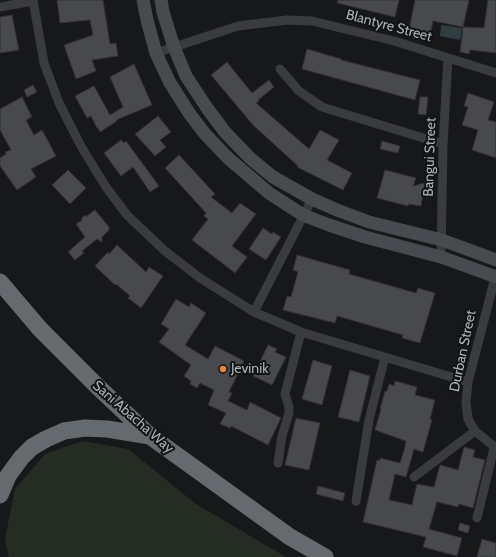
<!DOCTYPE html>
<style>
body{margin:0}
canvas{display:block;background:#171819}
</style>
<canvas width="496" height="557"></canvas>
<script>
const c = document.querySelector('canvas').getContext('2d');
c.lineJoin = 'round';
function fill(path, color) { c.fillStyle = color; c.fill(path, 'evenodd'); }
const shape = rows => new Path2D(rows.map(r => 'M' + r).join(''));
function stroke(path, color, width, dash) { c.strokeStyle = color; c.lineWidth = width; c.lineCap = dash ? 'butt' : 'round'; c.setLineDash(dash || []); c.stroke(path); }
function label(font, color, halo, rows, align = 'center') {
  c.font = font + ' Cabin,sans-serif'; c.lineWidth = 4; c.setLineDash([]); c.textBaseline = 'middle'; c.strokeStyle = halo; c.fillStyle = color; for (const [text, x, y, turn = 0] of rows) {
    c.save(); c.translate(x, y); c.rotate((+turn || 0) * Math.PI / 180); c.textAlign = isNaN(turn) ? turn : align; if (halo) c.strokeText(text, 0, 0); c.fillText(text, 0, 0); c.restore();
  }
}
const green = shape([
 [82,441,128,449,196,504,286,557,9,557,5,539,15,489,45,454]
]);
const water = shape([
 [441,25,462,28,460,40,440,36]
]);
const building = shape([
 [57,0,103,0,110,44,116,43,118,56,92,60,96,71,76,79,64,45,93,35,90,20,60,23,57,0],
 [338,0,399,0,395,17,337,3,338,0],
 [415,0,469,0,463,27,433,21,430,35,409,30,415,0],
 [488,0,496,0,496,53,470,50,469,54,460,52,463,27,484,28,488,0],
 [12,15,19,50,0,53,0,17,12,15],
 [307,49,341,59,341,60,420,80,415,100,302,69,307,49],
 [227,62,252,93,269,80,274,87,258,100,259,101,256,103,309,149,320,130,339,140,327,160,352,173,343,190,297,167,298,166,253,125,211,75,227,62],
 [134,64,152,105,116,120,117,121,100,132,98,128,97,128,91,116,87,118,75,96,94,86,110,115,123,107,110,77,134,64],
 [33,85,37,92,27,97,24,90,33,85],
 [468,93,494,102,488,120,496,122,496,158,472,150,478,130,462,125,468,107,464,106,468,93],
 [22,97,32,117,26,120,34,135,42,130,56,156,31,169,36,177,17,190,0,166,0,158,6,154,5,152,11,150,0,130,0,109,22,97],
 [420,97,428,97,426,115,418,114,420,97],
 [158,116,171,132,160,140,166,147,155,156,135,134,158,116],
 [121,140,124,143,126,141,159,186,150,192,133,167,121,176,104,153,121,140],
 [382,141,400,146,398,153,380,149,382,141],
 [179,155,215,194,211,197,232,213,240,203,256,214,232,246,247,257,235,273,192,240,208,219,204,216,206,213,165,168,179,155],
 [68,170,86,188,70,204,52,185,68,170],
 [385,170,416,178,413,186,425,183,421,206,409,204,408,206,377,198,385,170],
 [95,210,109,227,109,230,102,237,102,242,97,239,82,251,84,253,75,260,68,252,85,237,76,224,81,221,83,216,87,216,95,210],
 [263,228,272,234,273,232,281,237,266,260,249,249,263,228],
 [117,245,146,272,149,267,163,276,141,308,128,298,130,296,116,284,115,285,95,266,108,252,109,254,117,245],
 [297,255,350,270,349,274,416,293,418,288,435,293,420,343,402,338,403,335,337,316,335,323,283,310,287,296,291,297,298,272,293,270,297,255],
 [176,299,189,307,191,303,206,313,185,345,208,359,215,346,244,361,229,392,232,393,228,401,247,410,250,402,281,418,268,445,231,426,230,428,220,424,226,413,208,405,214,390,200,383,197,388,190,384,191,381,184,376,191,365,159,342,169,329,161,324,176,299],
 [268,345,277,349,275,352,286,357,272,385,253,376,268,345],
 [313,360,332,366,322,405,302,399,313,360],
 [350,370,370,376,359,422,338,417,350,370],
 [395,381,417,387,415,395,435,400,430,419,432,420,423,452,414,449,406,477,395,474,389,500,412,505,417,484,434,487,440,465,458,470,464,447,475,450,473,457,485,460,473,508,459,504,458,507,437,502,429,529,462,538,457,556,423,547,426,537,363,522,377,460,380,461,380,458,400,463,405,447,406,441,375,430,381,409,380,409,385,391,387,391,389,384,394,386,395,381],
 [296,418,320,423,309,470,285,465,296,418],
 [318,486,345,493,343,501,316,494,318,486],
 [460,523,470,526,468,533,458,530,460,523],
 [482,539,496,543,496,557,477,557,482,539]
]);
const minor = shape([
 [33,0,44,63,59,103,82,148,106,187,127,215,165,251,200,278,254,312,301,332,468,382],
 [0,7,33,1],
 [156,53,238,26,287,20,312,21,394,41,496,73],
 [280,69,299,91,322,107,443,144],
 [441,257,443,144,448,58],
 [496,274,468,382,466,402,468,419,475,431,496,448],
 [254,312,312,199],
 [278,463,282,436,289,413,289,407,285,394,301,332],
 [414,477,475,431],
 [356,501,369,420,385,357],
 [477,518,494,448]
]);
const secondary = shape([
 [143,0,147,20,156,53,169,81,189,113,205,134,228,158,269,193,303,215,329,225,365,237,441,257,496,277],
 [161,0,163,12,174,47,186,76,207,108,225,132,250,158,273,177,312,199,337,210,369,222,442,240,496,260]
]);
const motorway = shape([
 [0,282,40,329,98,387,150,436,290,537,325,557],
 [0,495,8,476,21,458,32,447,46,439,64,431,85,428,107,429,150,436]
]);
const markers = [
 [223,369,4,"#e58744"]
];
const streetNames = [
 ["Blantyre Street",389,26,15],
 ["Bangui Street",430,157,-88],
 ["Durban Street",463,351,-78],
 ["Sani Abacha Way",133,417,41]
];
const poiNames = [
 ["Jevinik",231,369]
];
fill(green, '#242c24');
fill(water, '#313e41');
fill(building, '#47494c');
stroke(building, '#323235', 1);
stroke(minor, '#393b3e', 9);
stroke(secondary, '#474a4e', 13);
stroke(motorway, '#656a6f', 17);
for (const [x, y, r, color] of markers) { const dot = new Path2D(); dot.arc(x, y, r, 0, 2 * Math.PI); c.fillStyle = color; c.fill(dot); stroke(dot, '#121314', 1.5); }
label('14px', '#abb2b8', '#121314', streetNames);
label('14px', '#abb2b8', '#121314', poiNames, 'left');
</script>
